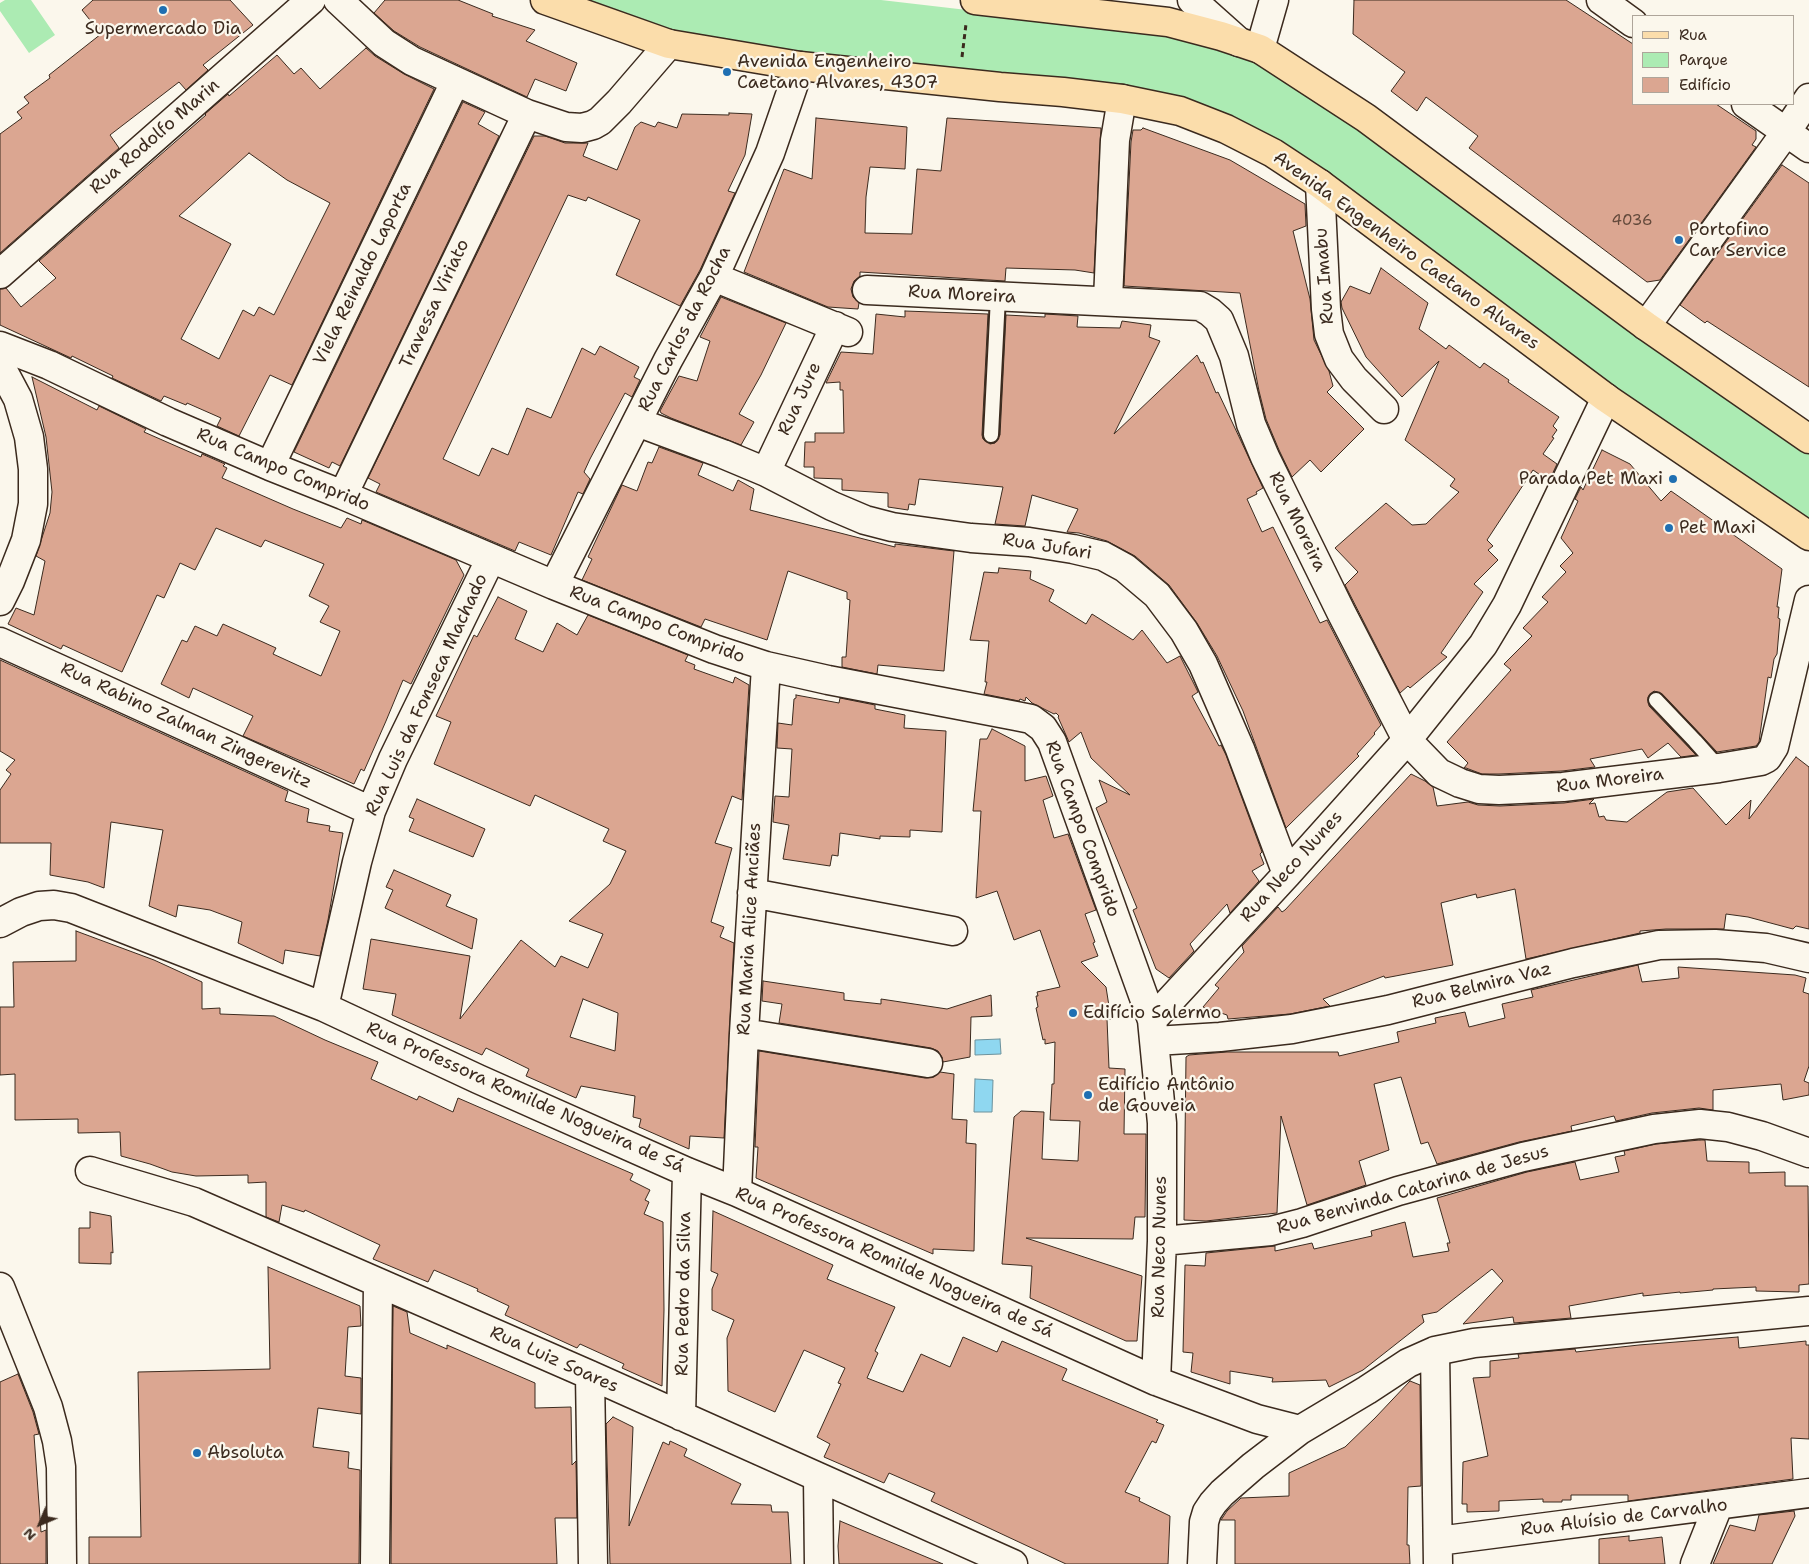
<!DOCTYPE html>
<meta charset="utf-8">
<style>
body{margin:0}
#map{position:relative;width:1809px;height:1564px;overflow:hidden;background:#fbf7ec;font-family:"Shantell Sans",sans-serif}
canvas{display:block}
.legend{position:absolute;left:1632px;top:15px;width:162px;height:90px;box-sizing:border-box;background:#fbf7ec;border:1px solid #aea59a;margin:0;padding:6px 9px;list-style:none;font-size:15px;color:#3b2a1e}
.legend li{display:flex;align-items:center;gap:10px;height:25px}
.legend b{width:25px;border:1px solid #aea59a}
.north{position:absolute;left:15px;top:1499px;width:50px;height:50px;-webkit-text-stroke:4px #fbf7ec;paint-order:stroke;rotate:225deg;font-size:14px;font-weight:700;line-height:20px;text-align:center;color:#3b2a1e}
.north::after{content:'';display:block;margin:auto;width:18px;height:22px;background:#3b2a1e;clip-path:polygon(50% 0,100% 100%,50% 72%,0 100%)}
</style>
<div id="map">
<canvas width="1809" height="1564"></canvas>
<ul class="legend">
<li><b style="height:6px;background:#fbddab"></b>Rua</li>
<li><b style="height:14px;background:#acebb3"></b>Parque</li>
<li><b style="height:14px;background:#dba691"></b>Edifício</li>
</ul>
<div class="north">N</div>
</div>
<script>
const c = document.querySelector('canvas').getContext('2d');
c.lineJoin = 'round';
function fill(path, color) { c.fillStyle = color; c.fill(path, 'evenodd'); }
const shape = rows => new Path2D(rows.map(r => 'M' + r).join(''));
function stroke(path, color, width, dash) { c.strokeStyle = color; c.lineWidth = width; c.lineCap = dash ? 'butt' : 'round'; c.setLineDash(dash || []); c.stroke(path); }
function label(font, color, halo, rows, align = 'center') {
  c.font = font + ' "Shantell Sans",sans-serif'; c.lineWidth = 4.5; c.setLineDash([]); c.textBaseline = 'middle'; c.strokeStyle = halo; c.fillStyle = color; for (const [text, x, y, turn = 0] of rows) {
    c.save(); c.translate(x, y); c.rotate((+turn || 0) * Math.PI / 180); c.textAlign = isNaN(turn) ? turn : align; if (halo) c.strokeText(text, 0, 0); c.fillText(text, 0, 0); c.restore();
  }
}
const green = shape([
 [5,0,31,0,55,35,29,53,0,11,0,3],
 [588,0,881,0,1165,33,1260,61,1368,135,1762,421,1809,453,1809,523,1612,388,1333,177,1236,118,1149,89,1001,77,809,55,660,29]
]);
const water = shape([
 [1000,1039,1001,1054,975,1055,975,1040,1000,1039],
 [975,1079,993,1080,992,1112,974,1112,975,1079]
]);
const building = shape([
 [93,0,230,0,253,25,203,65,208,70,186,90,179,82,110,135,119,148,0,253,0,134,22,118,17,112,29,103,24,97,50,78,49,75,101,34,82,10,93,0],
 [385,0,458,0,493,14,492,16,535,30,526,41,577,63,566,91,535,79,527,97,420,47,394,31,374,13,385,0],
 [1354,0,1566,0,1633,44,1633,104,1716,104,1756,131,1756,139,1752,145,1756,147,1660,280,1647,282,1469,148,1478,136,1426,97,1417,111,1391,91,1405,72,1353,34,1354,0],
 [366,48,375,56,404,74,434,89,292,385,270,375,239,436,217,426,221,418,187,403,186,405,164,396,161,401,112,378,113,376,72,356,71,358,0,325,0,289,6,288,21,307,56,278,39,261,206,115,205,114,228,94,229,96,277,55,294,74,301,68,320,89,366,48],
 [249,153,287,180,330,203,274,315,259,307,254,316,243,310,219,359,181,339,231,244,179,216,249,153],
 [463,102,485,112,478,124,499,136,340,466,332,462,329,468,294,452,463,102],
 [729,113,752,114,745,155,728,191,735,193,700,270,680,306,616,275,640,220,588,197,586,201,568,195,443,459,479,476,492,448,508,455,527,408,551,418,582,348,595,355,600,346,639,367,634,377,640,380,632,397,625,393,590,459,584,472,590,479,583,494,578,492,551,555,519,542,515,551,376,492,380,484,368,478,534,136,545,136,565,143,588,143,583,156,617,170,635,127,641,122,655,127,658,122,677,128,682,114,729,115,729,113],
 [816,118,907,127,905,169,870,167,866,197,865,233,912,234,917,169,941,171,947,118,1101,128,1094,273,1075,270,1006,268,1005,281,860,272,860,276,854,281,851,289,853,297,859,303,858,309,828,307,744,272,784,169,812,179,816,118],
 [1143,128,1230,160,1305,204,1306,226,1293,231,1310,299,1314,340,1329,371,1333,386,1327,392,1364,429,1321,472,1310,460,1292,477,1279,450,1266,419,1259,391,1240,293,1124,286,1131,142,1133,130,1141,130,1143,128],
 [1782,165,1809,183,1809,387,1707,321,1705,323,1680,305,1782,165],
 [1381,268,1428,303,1419,329,1446,349,1449,345,1480,368,1484,363,1509,380,1508,382,1559,417,1553,426,1557,430,1552,437,1554,438,1543,454,1557,464,1549,481,1533,470,1487,540,1493,546,1488,550,1498,560,1474,584,1483,592,1441,653,1447,657,1410,688,1408,686,1400,693,1345,585,1358,572,1335,548,1386,503,1412,525,1426,524,1459,492,1450,486,1455,479,1405,440,1439,361,1402,397,1366,357,1342,308,1341,302,1350,286,1370,294,1381,268],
 [721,297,786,323,761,375,739,414,754,422,741,445,671,418,661,413,660,411,679,376,697,381,710,341,700,337,721,297],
 [905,311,988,314,982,435,983,439,990,444,995,443,1000,435,1006,315,1045,317,1045,314,1078,316,1077,327,1120,328,1122,321,1151,325,1149,337,1160,341,1114,434,1197,355,1201,363,1203,362,1216,393,1218,392,1226,409,1263,488,1256,492,1257,494,1247,499,1262,532,1273,527,1320,623,1327,620,1381,725,1374,733,1375,734,1357,754,1359,756,1286,828,1243,711,1217,656,1197,623,1169,585,1135,556,1107,541,1079,533,1067,532,1078,509,1032,495,1025,526,995,524,1003,487,919,479,915,505,909,504,908,510,888,507,888,493,842,490,842,479,814,478,814,467,804,467,805,442,815,442,815,433,844,433,843,390,840,390,840,382,826,383,841,352,873,354,876,314,905,317,905,311],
 [32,377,97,410,99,406,146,429,144,432,201,457,202,454,225,464,223,466,227,468,222,478,293,509,341,528,347,518,361,524,362,520,456,560,464,575,411,684,403,680,386,721,364,771,361,769,354,784,243,736,253,716,193,688,189,698,161,684,182,640,187,642,195,626,217,636,223,624,276,648,273,654,321,676,340,631,320,622,329,606,309,596,324,564,265,540,261,547,216,528,195,570,180,563,164,598,157,595,122,672,63,645,61,649,8,624,16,608,34,615,45,561,36,556,50,513,52,492,46,437,32,377],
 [659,447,703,463,698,475,733,491,738,480,754,489,750,510,895,547,895,544,954,551,944,671,878,665,877,674,842,667,842,657,846,657,850,600,847,599,847,592,788,571,767,640,705,619,701,627,582,580,592,559,588,557,622,485,637,491,648,462,652,463,659,447],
 [1602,450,1630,464,1661,501,1671,491,1782,569,1777,607,1779,607,1778,618,1780,619,1777,654,1774,659,1771,678,1768,677,1759,742,1756,746,1717,752,1662,694,1654,691,1648,697,1649,706,1696,755,1681,757,1668,743,1648,758,1642,749,1590,759,1595,767,1562,771,1499,774,1482,774,1466,768,1464,768,1468,763,1447,742,1511,670,1504,664,1532,636,1523,628,1548,602,1542,597,1566,572,1560,566,1573,553,1561,538,1578,501,1575,499,1581,487,1583,490,1602,450],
 [999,568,1031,571,1030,579,1054,590,1049,601,1086,624,1092,614,1133,640,1142,630,1167,663,1180,656,1198,692,1192,696,1219,746,1221,745,1226,755,1262,852,1260,854,1264,864,1252,871,1259,881,1230,913,1227,904,1190,944,1194,951,1169,978,1156,969,1133,910,1137,908,1096,808,1107,802,1099,780,1130,795,1091,758,1081,732,1069,742,1058,717,1059,716,1056,713,1054,714,1032,703,1026,697,1025,701,1020,699,1019,701,984,694,987,682,985,682,989,641,970,640,984,572,998,573,999,568],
 [498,597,527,611,515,639,543,652,557,623,577,635,588,615,688,655,685,661,695,665,694,669,733,683,735,677,749,685,742,800,732,796,715,843,732,848,711,922,724,927,720,937,734,943,724,1138,690,1136,689,1149,639,1127,641,1119,633,1117,635,1096,581,1086,576,1098,526,1076,529,1069,486,1048,482,1055,392,1015,396,994,363,989,371,939,470,956,460,1019,521,940,555,967,561,956,588,968,603,934,569,921,610,884,626,851,603,841,609,829,535,795,530,806,434,764,451,722,436,716,474,635,477,637,498,597],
 [583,999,618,1013,615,1051,570,1037,583,999],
 [0,660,288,791,285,801,309,809,307,822,330,826,329,831,343,833,328,920,320,956,285,950,283,964,238,943,242,922,210,910,178,905,176,917,149,906,163,830,111,822,104,888,88,882,50,875,51,843,0,843,0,790,11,774,6,770,15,760,0,751,0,660],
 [796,695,839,703,840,698,875,705,875,709,905,715,904,728,946,731,942,832,910,830,910,837,880,836,880,839,840,833,838,856,832,855,830,866,783,859,789,825,773,822,775,796,789,797,792,749,777,748,778,723,792,725,794,699,796,698,796,695],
 [992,729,1025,746,1025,781,1046,776,1053,796,1043,800,1054,838,1068,834,1096,910,1085,914,1095,942,1093,943,1098,956,1081,962,1106,987,1111,1019,1107,1019,1109,1068,1125,1069,1124,1134,1146,1134,1145,1217,1135,1217,1133,1239,1026,1238,1142,1276,1137,1341,1126,1341,1030,1298,1032,1266,1002,1264,1014,1117,1021,1111,1044,1112,1042,1159,1078,1161,1080,1121,1050,1120,1052,1084,1054,1084,1055,1042,1045,1044,1045,1039,1043,1040,1036,1008,1038,1007,1036,996,1038,996,1037,992,1060,987,1040,930,1014,940,997,891,976,898,981,811,973,811,980,739,987,739,992,729],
 [1796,757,1809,767,1809,929,1796,926,1793,929,1748,917,1726,914,1724,929,1666,929,1640,931,1640,933,1526,959,1515,889,1477,898,1476,894,1441,903,1453,965,1385,978,1384,976,1323,999,1330,1006,1290,1014,1228,1019,1227,1015,1203,1007,1219,988,1215,985,1244,952,1242,946,1278,907,1282,912,1285,910,1411,774,1425,781,1433,787,1437,806,1468,802,1478,805,1500,806,1564,803,1594,799,1589,804,1595,803,1599,817,1604,816,1606,820,1627,822,1667,792,1693,788,1726,825,1751,800,1749,819,1796,757],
 [417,799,485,829,473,857,409,831,414,819,409,817,417,799],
 [394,870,451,895,446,906,477,919,472,949,385,908,393,890,386,887,394,870],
 [76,931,154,960,202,982,202,1009,220,1008,220,1014,274,1016,325,1040,378,1062,371,1079,417,1100,419,1096,453,1112,458,1098,633,1174,630,1180,650,1190,645,1200,649,1202,644,1214,663,1222,664,1310,662,1386,622,1368,624,1364,580,1344,577,1348,505,1315,509,1306,477,1291,478,1289,434,1270,428,1282,373,1259,380,1245,305,1210,304,1212,282,1205,279,1222,266,1217,266,1182,248,1183,248,1175,196,1176,172,1172,150,1164,121,1156,120,1132,78,1133,78,1119,15,1120,15,1074,0,1075,0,1007,14,1007,13,962,76,961,76,931],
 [1638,965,1642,982,1679,978,1678,967,1795,975,1806,978,1803,992,1809,994,1809,1066,1804,1081,1809,1083,1809,1095,1783,1100,1781,1084,1713,1090,1713,1110,1699,1108,1652,1113,1616,1121,1614,1116,1571,1126,1572,1131,1519,1142,1437,1164,1428,1142,1421,1144,1401,1077,1374,1084,1389,1150,1359,1161,1366,1185,1307,1205,1281,1116,1277,1213,1206,1221,1184,1220,1186,1057,1189,1055,1227,1052,1338,1052,1339,1056,1399,1042,1397,1032,1436,1023,1435,1018,1465,1012,1469,1027,1505,1018,1502,1004,1533,997,1531,990,1638,965],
 [763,981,844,993,844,1000,881,1004,881,999,947,1009,991,995,992,1016,971,1017,970,1057,943,1062,942,1057,938,1051,931,1048,779,1023,782,1004,762,1001,763,981],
 [759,1051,925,1078,934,1077,940,1072,954,1074,952,1119,967,1120,966,1143,976,1144,974,1251,933,1249,933,1254,756,1178,758,1147,755,1147,759,1051],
 [1700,1140,1705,1140,1707,1161,1749,1162,1749,1173,1785,1172,1785,1186,1808,1186,1809,1284,1799,1285,1799,1292,1756,1291,1756,1287,1713,1289,1713,1290,1680,1293,1680,1292,1643,1296,1643,1293,1569,1306,1571,1318,1514,1323,1513,1317,1463,1324,1503,1281,1492,1269,1437,1312,1422,1315,1424,1322,1363,1370,1329,1387,1326,1380,1272,1382,1273,1378,1230,1371,1230,1384,1191,1372,1193,1353,1183,1352,1185,1265,1205,1266,1206,1253,1275,1246,1275,1251,1312,1243,1314,1249,1372,1236,1371,1231,1405,1222,1413,1257,1449,1251,1447,1243,1450,1243,1437,1198,1527,1172,1575,1162,1580,1180,1619,1172,1615,1157,1625,1155,1624,1151,1656,1144,1700,1140],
 [713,1211,833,1265,827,1279,895,1307,875,1351,878,1353,867,1378,903,1392,921,1354,950,1367,963,1337,997,1352,1002,1341,1067,1369,1062,1380,1158,1420,1156,1422,1164,1425,1156,1443,1152,1441,1125,1492,1140,1498,1139,1501,1170,1516,1168,1564,1066,1564,931,1501,935,1493,889,1473,884,1483,824,1457,830,1444,817,1437,841,1384,838,1383,845,1368,804,1350,775,1412,728,1391,727,1338,734,1320,712,1310,712,1289,718,1274,711,1271,713,1211],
 [90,1212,111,1216,113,1253,111,1252,111,1264,79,1263,79,1228,90,1228,90,1212],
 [268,1267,360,1306,361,1326,348,1327,345,1376,361,1378,361,1414,318,1408,313,1447,349,1452,348,1468,360,1470,359,1564,89,1564,89,1537,141,1537,138,1372,270,1369,268,1267],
 [393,1306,407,1312,410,1333,447,1349,447,1345,535,1383,535,1408,571,1407,572,1465,576,1461,577,1518,555,1518,557,1564,391,1564,393,1306],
 [1738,1337,1739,1348,1806,1341,1806,1345,1809,1345,1809,1439,1791,1438,1793,1479,1628,1501,1628,1495,1571,1495,1571,1500,1562,1500,1562,1502,1543,1502,1543,1499,1499,1501,1499,1511,1467,1512,1467,1504,1462,1504,1463,1462,1488,1456,1473,1378,1490,1377,1490,1361,1519,1358,1518,1354,1575,1349,1576,1352,1639,1345,1738,1337],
 [18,1374,33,1412,39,1434,34,1435,41,1532,46,1530,46,1564,0,1564,0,1382,18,1374],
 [1410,1381,1420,1385,1421,1486,1408,1487,1407,1545,1409,1545,1410,1564,1235,1564,1235,1520,1221,1520,1227,1511,1241,1498,1289,1496,1289,1473,1345,1447,1375,1418,1410,1381],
 [613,1417,633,1427,629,1526,663,1442,669,1445,670,1441,687,1449,684,1456,741,1484,731,1504,771,1505,772,1512,788,1512,791,1564,610,1564,606,1424,613,1417],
 [1794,1511,1795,1516,1772,1564,1713,1564,1730,1525,1755,1531,1759,1515,1794,1511],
 [840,1521,943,1564,839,1564,838,1546,840,1521],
 [1629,1536,1629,1541,1662,1537,1665,1564,1599,1564,1599,1539,1629,1536]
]);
const path = shape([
 [962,57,966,24]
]);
const lane = shape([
 [991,435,998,297],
 [1656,700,1695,741,1719,768]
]);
const street = shape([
 [338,0,384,43,412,61,527,114,566,127,582,128,593,125,600,121,619,102,669,44],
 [1192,0,1239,42],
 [1601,0,1633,23],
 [1260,49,1274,0],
 [1746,104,1809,148],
 [1320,184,1326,309,1329,334,1339,359,1354,379,1384,409],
 [0,274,311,0],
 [714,277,848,332],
 [867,290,1200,306,1210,312,1219,320,1234,356,1251,424,1265,457,1341,612,1407,740,1439,773,1460,783,1479,789,1499,790,1563,787,1719,768,1761,761,1767,758,1774,747,1809,600],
 [1108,300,1115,140,1122,99],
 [1646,326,1786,132,1809,98],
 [0,346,49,365,168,422,270,466,343,495,554,585,714,649,766,666,828,680,1016,716,1031,719,1043,728,1052,742,1152,1020,1162,1123,1162,1241,1156,1381],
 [637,422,723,454,766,472,832,506,865,520,892,527,971,538,1029,542,1073,549,1103,556,1125,568,1157,595,1184,631,1203,664,1240,749,1287,874],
 [270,466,455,82],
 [766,472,835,326],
 [343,495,527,114],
 [554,585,668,360,714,277,770,153,800,66],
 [0,642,371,811],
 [752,893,953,931],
 [0,923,21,912,39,906,54,905,71,908,324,1007,478,1079,687,1172,737,1192,1156,1381,1257,1419,1300,1430],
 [324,1007,357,862,371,811,393,759,491,558],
 [1152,1020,1287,874,1407,740,1483,645,1507,605,1606,398],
 [744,1033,928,1063],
 [1155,1041,1220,1037,1292,1029,1388,1010,1573,963,1659,945,1715,944,1766,948,1809,958],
 [90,1171,194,1202,590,1375,1013,1564],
 [737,1192,744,1033,766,666],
 [1162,1241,1271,1231,1302,1223,1398,1191,1523,1157,1654,1129,1700,1124,1728,1127,1762,1136,1809,1153],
 [0,1287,48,1407,57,1441,61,1467,62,1564],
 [1435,1351,1438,1564],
 [590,1375,593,1564],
 [681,1416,687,1172],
 [818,1477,819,1564],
 [1438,1541,1809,1493],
 [375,1564,378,1283],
 [1202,1564,1204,1522,1207,1512,1213,1503,1222,1493,1253,1466,1300,1430,1367,1390,1408,1363,1435,1351,1474,1343,1809,1311],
 [1695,1564,1718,1506]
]);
const secondary = shape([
 [0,365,18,399,29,437,33,469,33,504,26,540,10,581,0,601]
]);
const primary = shape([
 [545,0,669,44,800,66,1000,87,1063,92,1122,99,1180,111,1226,129,1273,153,1320,184,1606,398,1809,536],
 [975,0,1168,22,1221,36,1260,49,1366,118,1646,326,1809,439]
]);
const markers = [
 [163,10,5,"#1f6fb2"],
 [727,72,5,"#1f6fb2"],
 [1679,240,5,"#1f6fb2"],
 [1673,479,5,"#1f6fb2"],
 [1669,528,5,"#1f6fb2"],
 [1073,1013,5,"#1f6fb2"],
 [1088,1095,5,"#1f6fb2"],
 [197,1453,5,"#1f6fb2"]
];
const numberNames = [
 ["4036",1632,221]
];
const poiNames = [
 ["Supermercado Dia",163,29,"center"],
 ["Avenida Engenheiro",737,62],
 ["Caetano Alvares, 4307",737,83],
 ["Portofino",1689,230],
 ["Car Service",1689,251],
 ["Parada Pet Maxi",1663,479,"right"],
 ["Pet Maxi",1679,528],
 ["Edifício Salermo",1083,1013],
 ["Edifício Antônio",1098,1085],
 ["de Gouveia",1098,1106],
 ["Absoluta",207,1453]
];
const streetNames = [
 ["Rua Rodolfo Marin",155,137,-41],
 ["Avenida Engenheiro Caetano Alvares",1406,251,36],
 ["Viela Reinaldo Laporta",363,274,-64],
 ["Rua Imabu",1325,276,-94],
 ["Rua Moreira",962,295,3],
 ["Travessa Viriato",435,304,-65],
 ["Rua Carlos da Rocha",685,329,-63],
 ["Rua Jure",800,399,-65],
 ["Rua Campo Comprido",283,470,23],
 ["Rua Moreira",1297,522,64],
 ["Rua Jufari",1047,547,9],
 ["Rua Campo Comprido",657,625,21],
 ["Rua Luis da Fonseca Machado",427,695,-65],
 ["Rua Rabino Zalman Zingerevitz",186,726,25],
 ["Rua Moreira",1610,781,-7],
 ["Rua Campo Comprido",1082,829,70],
 ["Rua Neco Nunes",1292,867,-48],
 ["Rua Maria Alice Anciães",750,929,-87],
 ["Rua Belmira Vaz",1482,986,-14],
 ["Rua Professora Romilde Nogueira de Sá",525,1098,24],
 ["Rua Benvinda Catarina de Jesus",1413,1190,-16],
 ["Rua Neco Nunes",1160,1247,-89],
 ["Rua Professora Romilde Nogueira de Sá",894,1263,24],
 ["Rua Pedro da Silva",684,1294,-89],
 ["Rua Luiz Soares",554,1360,24],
 ["Rua Aluísio de Carvalho",1624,1518,-7]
];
fill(green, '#acebb3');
fill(water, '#8fd7f0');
stroke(water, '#6d929c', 1);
fill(building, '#dba691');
stroke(building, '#3b2a1e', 1);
stroke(lane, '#3b2a1e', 18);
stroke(street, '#3b2a1e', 31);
stroke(secondary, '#3b2a1e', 31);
stroke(primary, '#3b2a1e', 31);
stroke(path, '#3b2a1e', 3, [5, 4]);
stroke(lane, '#fbf7ec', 14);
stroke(street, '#fbf7ec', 28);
stroke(secondary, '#fbf7ec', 28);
stroke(primary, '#fbddab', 28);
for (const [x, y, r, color] of markers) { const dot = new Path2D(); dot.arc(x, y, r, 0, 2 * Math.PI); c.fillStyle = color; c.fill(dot); stroke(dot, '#fbf7ec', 2); }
label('15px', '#63493b', null, numberNames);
label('18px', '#3b2a1e', '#fbf7ec', poiNames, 'left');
label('18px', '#3b2a1e', '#fbf7ec', streetNames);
</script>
